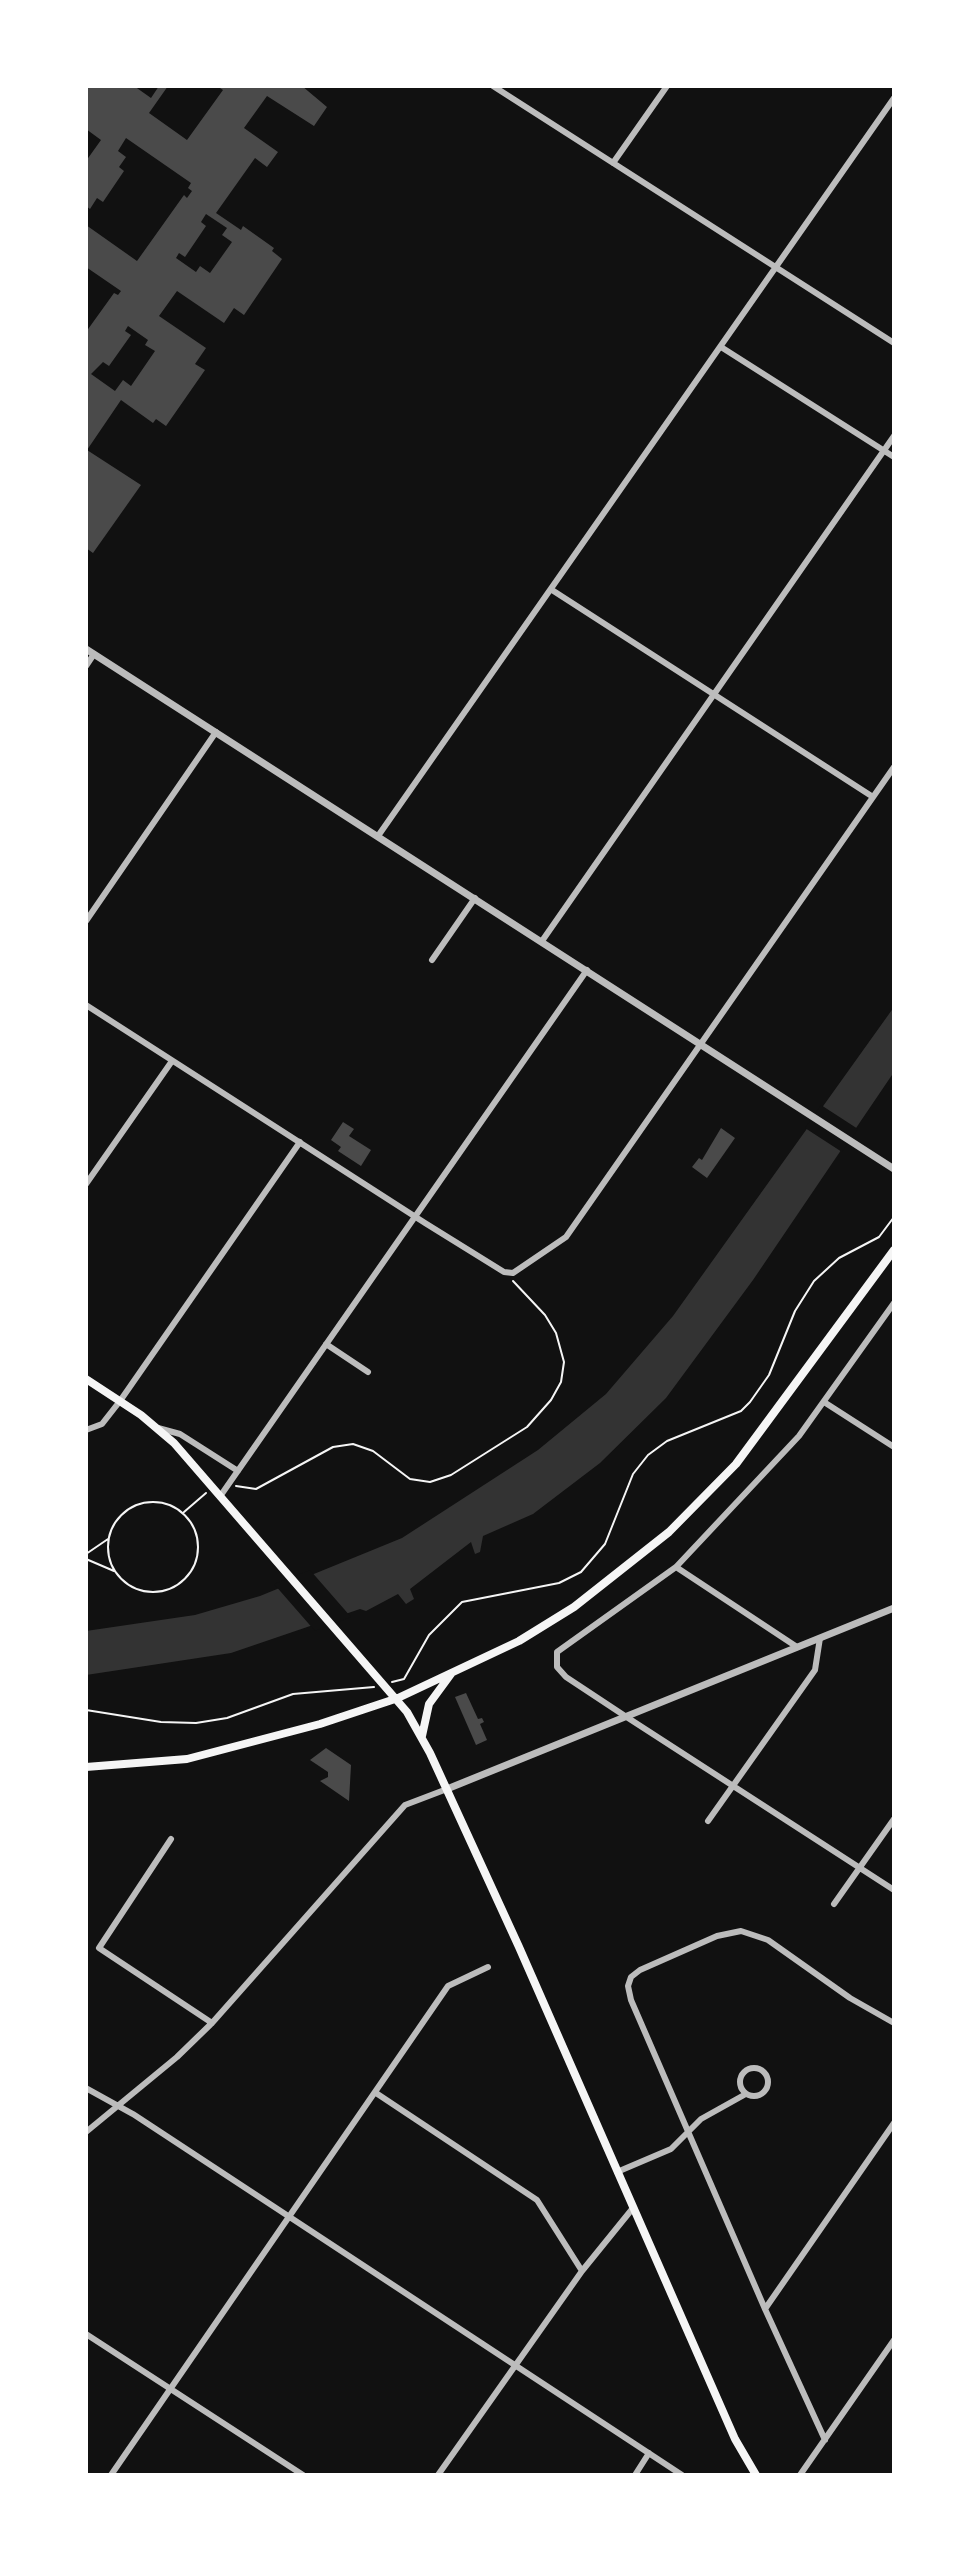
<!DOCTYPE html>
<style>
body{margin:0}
#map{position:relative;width:980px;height:2561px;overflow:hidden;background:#111;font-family:"Varela Round",sans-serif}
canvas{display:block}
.frame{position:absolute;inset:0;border:88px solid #fff;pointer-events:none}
</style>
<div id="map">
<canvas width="980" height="2561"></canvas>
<div class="frame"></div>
</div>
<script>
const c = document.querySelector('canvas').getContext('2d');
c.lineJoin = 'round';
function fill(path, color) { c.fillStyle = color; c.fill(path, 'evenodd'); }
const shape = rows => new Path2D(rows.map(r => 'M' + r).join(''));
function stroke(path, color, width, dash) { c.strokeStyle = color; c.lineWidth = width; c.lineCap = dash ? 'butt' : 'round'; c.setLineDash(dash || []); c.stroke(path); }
const water = shape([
 [894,1007,894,1072,753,1280,666,1398,600,1463,533,1514,483,1536,480,1552,475,1554,471,1542,410,1589,414,1599,406,1604,398,1594,366,1611,360,1609,231,1653,86,1675,86,1631,195,1615,260,1596,402,1538,538,1450,606,1394,673,1316]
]);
const pier = shape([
 [821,1105,858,1129,842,1152,805,1128],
 [310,1570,351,1617,315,1631,274,1584]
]);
const building = shape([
 [86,86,134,86,151,98,159,86,168,86,149,113,187,140,223,90,217,86,302,86,327,107,314,126,267,96,244,128,278,152,267,167,255,158,216,213,241,230,243,226,274,248,272,251,282,259,244,315,234,308,224,323,177,291,159,316,206,348,195,364,205,370,166,426,156,419,153,423,121,400,87,450,141,485,93,553,86,548,86,332,114,293,118,295,121,291,86,267,86,225,137,261,184,195,187,198,192,191,188,188,191,183,126,138,118,151,126,157,119,167,124,171,103,202,97,198,90,209,86,206,86,161,101,140,86,129],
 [206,214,227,228,222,235,232,242,210,273,200,266,196,272,176,258,179,253,185,257,206,226,201,222],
 [128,326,148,340,145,345,155,351,131,386,123,380,115,391,91,374,103,362,109,366,131,335,125,331],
 [343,1122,354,1129,349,1136,371,1150,361,1166,338,1151,341,1147,331,1140],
 [721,1128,735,1138,707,1178,692,1167,699,1158,702,1160],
 [466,1693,478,1719,482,1718,484,1722,480,1724,487,1740,476,1745,455,1697],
 [326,1748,351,1765,349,1801,320,1781,328,1777,328,1772,310,1760]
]);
const path = shape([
 [236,1486,256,1489,333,1447,353,1444,373,1451,410,1479,430,1482,451,1475,527,1427,551,1400,561,1382,564,1362,556,1333,545,1315,513,1281],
 '108 1547a45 45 0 1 1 90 0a45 45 0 1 1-90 0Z',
 [184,1512,206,1493],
 [86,1554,108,1539],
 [86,1559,114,1571],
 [392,1682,404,1679,429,1635,462,1602,559,1583,581,1572,605,1544,633,1474,648,1455,667,1441,741,1411,750,1402,769,1375,795,1311,814,1281,839,1258,879,1237,894,1217],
 [86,1710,161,1722,196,1723,227,1718,293,1694,374,1687]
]);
const minor = shape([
 [493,86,894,343],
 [613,163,667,86],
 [721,347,894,457],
 [552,590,873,797],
 [86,666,94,654],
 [378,836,894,98],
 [86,921,216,732],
 [542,941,894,436],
 [432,960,475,898],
 [86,1005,425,1223,504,1272,513,1273,566,1237,894,767],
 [86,1184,172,1061],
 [894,1303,799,1436,676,1567,557,1652,557,1667,566,1677,625,1716,894,1890],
 [326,1344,368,1372],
 [824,1402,894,1447],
 [158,1428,180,1434,238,1471],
 [86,1430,102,1424,120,1401,300,1142],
 [221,1495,587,970],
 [676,1567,797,1647],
 [708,1821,815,1670,820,1638],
 [171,1839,99,1948,212,2023],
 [834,1904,894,1819],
 '740 2082a14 14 0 1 1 28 0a14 14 0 1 1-28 0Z',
 [86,2088,133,2114,682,2475],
 [376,2093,537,2200,582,2271],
 [86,2132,177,2057,212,2023,405,1805,447,1789],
 [617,2172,671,2149,701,2119,744,2095],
 [765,2309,894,2123],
 [86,2334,303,2475],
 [825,2440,765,2309,631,2000,628,1986,631,1977,640,1970,717,1936,741,1931,768,1940,850,1998,894,2023],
 [111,2475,448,1986,488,1967],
 [438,2475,582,2271,633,2208],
 [635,2475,649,2453],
 [800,2475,894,2340]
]);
const tertiary = shape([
 [86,649,894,1169],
 [447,1789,894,1608]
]);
const secondary = shape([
 [86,1379,141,1415,174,1443,407,1712,430,1753,519,1947,735,2439,756,2475],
 [422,1736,429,1704,451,1674],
 [86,1767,187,1759,320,1724,398,1698,519,1641,574,1607,669,1532,736,1464,894,1250]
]);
fill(water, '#333');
fill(pier, '#111');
fill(building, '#4a4a4a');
stroke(path, '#f5f5f5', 2);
stroke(minor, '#bcbcbc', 6);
stroke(tertiary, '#bcbcbc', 7);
stroke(secondary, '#f5f5f5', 8);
</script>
